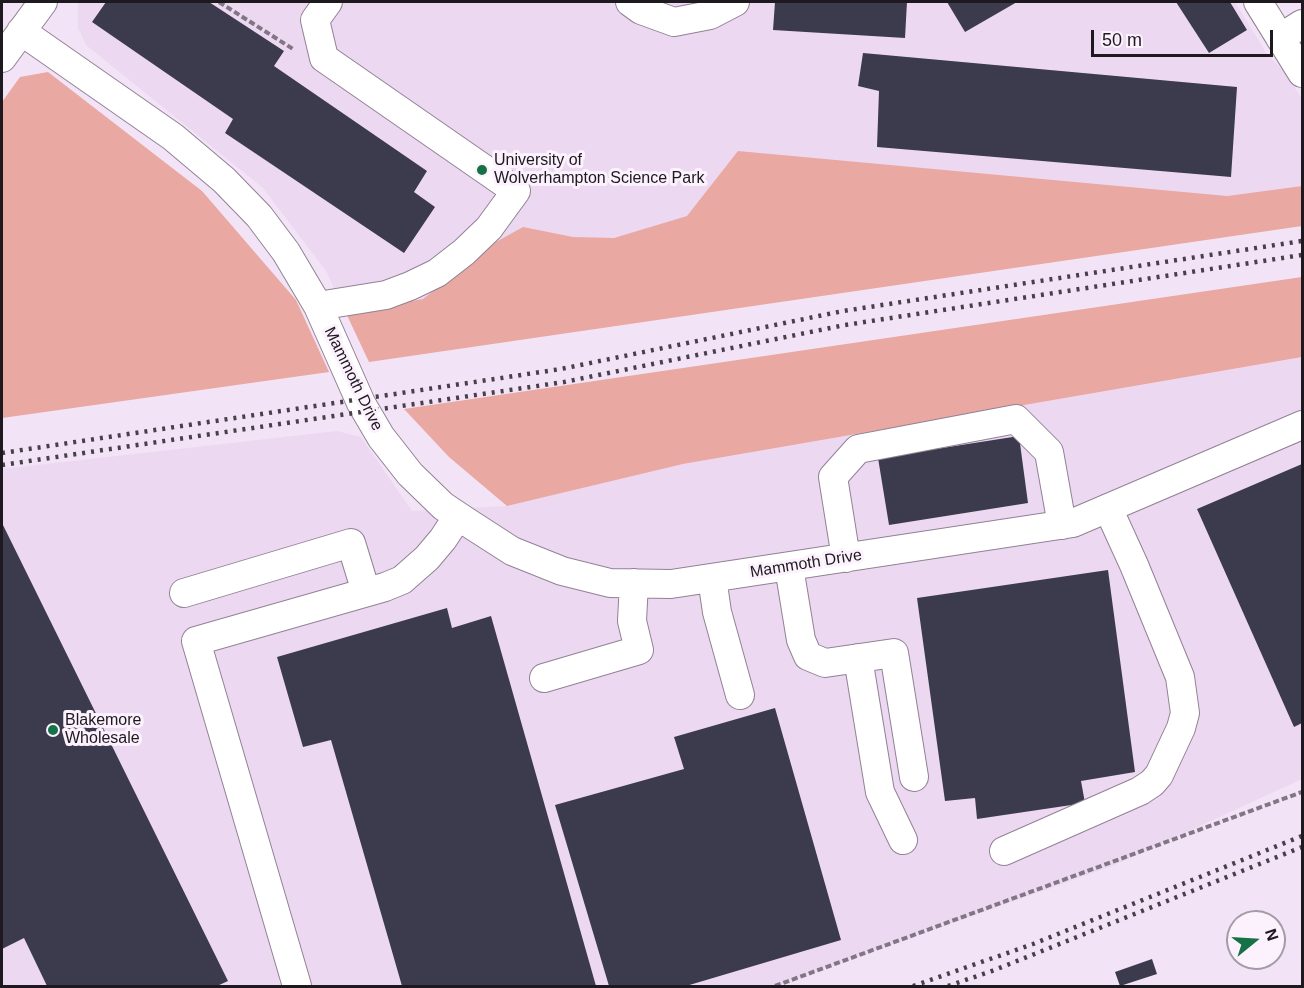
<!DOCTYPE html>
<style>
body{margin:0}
#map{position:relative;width:1304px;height:988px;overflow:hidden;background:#f3e3f6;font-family:Helvetica,sans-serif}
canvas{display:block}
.frame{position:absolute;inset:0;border:3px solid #1e181f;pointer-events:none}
.north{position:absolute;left:1226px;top:910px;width:60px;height:60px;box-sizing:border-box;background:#fcf2fe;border:2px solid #a39ba5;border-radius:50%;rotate:72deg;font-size:16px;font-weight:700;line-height:24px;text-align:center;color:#1e181f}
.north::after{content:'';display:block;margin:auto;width:21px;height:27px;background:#167246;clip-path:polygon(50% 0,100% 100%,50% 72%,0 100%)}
.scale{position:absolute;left:1091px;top:30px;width:182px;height:27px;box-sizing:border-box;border:3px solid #1e181f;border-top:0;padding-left:8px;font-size:18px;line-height:21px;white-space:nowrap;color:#1e181f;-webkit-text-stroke:4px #fcf2fe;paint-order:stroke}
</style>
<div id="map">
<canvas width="1304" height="988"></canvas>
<div class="frame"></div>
<div class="north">N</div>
<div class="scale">50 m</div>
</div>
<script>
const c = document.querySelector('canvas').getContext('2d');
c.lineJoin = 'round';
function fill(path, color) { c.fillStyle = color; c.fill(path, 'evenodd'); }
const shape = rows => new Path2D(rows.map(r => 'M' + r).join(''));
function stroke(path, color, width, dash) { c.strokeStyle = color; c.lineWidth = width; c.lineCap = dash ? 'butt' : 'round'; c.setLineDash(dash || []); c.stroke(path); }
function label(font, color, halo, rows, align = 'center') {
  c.font = font + ' Helvetica,sans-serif'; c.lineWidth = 6; c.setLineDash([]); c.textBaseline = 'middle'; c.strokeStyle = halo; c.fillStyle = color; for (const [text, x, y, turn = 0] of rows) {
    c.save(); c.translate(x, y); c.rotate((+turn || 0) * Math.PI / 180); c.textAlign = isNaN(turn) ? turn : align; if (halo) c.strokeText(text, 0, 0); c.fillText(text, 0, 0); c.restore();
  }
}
const built = shape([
 [78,2,1235,2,1265,51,1285,73,1302,99,1302,186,1227,196,602,324,369,362,326,271,263,188,86,45,78,28],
 [1302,357,1302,779,1115,865,776,986,2,986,2,469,337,431,361,437,412,511,507,506,683,464]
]);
const green = shape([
 [48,72,202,191,296,300,329,372,2,418,2,102,20,77],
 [738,151,1227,196,1302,186,1302,226,369,362,346,313,423,299,496,242,523,227,573,237,614,238,687,216],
 [1302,277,1302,357,683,464,507,506,449,457,404,409]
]);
const building = shape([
 [106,2,209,2,284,51,274,66,427,171,414,192,435,207,404,253,225,133,233,119,92,22],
 [775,2,907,2,905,38,773,30],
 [947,2,1017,2,965,32],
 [1176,2,1230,2,1247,30,1209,53],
 [863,53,1237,87,1231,177,877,147,879,91,858,86],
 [1019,436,1028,503,889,525,878,458],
 [1302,464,1302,723,1294,727,1197,509],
 [2,523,228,981,217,986,47,986,24,938,2,949],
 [1108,570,1135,772,1081,781,1085,803,977,819,975,798,945,801,917,598],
 [447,608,452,628,491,616,596,986,402,986,331,740,303,747,277,657],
 [775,708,841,940,686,986,609,986,555,805,684,769,674,737],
 [1152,959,1157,974,1120,986,1115,972]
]);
const path = shape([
 [219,2,293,49],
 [775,986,1302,792]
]);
const minor = shape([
 [630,2,641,10,674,22,710,15,735,2],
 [1258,2,1302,73],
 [21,31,173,137,224,180,259,216,286,252,318,306,361,403,381,437,410,474,443,506,467,522,512,551,562,571,610,583,671,584,1073,523,1302,425],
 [1280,38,1302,24],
 [2,58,43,2],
 [318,306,386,295,410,286,437,273,464,252,489,228,516,191,324,58,315,20,328,2],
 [846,558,833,477,858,449,1016,419,1049,452,1062,525],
 [789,567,801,640,808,656,825,663,894,653,914,777],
 [712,578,717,612,740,695],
 [184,593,351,543,366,592],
 [858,658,880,792,903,840],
 [544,678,639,650,632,621,634,583],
 [1004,851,1140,791,1152,783,1159,775,1181,728,1185,713,1180,677,1134,565,1108,508],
 [297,986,196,641,385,587,402,580,427,558,443,539,458,516]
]);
const rail = shape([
 [2,453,561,369,843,311,1302,241],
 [2,465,564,382,845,325,1302,255],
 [913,986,1033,944,1302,836],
 [948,986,992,971,1302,847]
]);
const markers = [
 [482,170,6,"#167246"],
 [53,730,6,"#167246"]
];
const poiNames = [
 ["University of",494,161],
 ["Wolverhampton Science Park",494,179],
 ["Blakemore",65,721],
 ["Wholesale",65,739]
];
const streetNames = [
 ["Mammoth Drive",353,379,64],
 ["Mammoth Drive",806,564,-9]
];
fill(built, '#edd8f2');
fill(green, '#e9a8a1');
fill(building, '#3c3b4e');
stroke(minor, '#918294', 30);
stroke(path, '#817683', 4, [6, 3]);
stroke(minor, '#fff', 28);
stroke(rail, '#484049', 4.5, [3, 6]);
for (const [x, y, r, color] of markers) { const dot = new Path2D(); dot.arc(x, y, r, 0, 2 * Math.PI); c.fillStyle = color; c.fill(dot); stroke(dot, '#fcf2fe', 2); }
label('16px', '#1e181f', '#fcf2fe', poiNames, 'left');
label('16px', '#1e181f', '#fcf2fe', streetNames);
</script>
